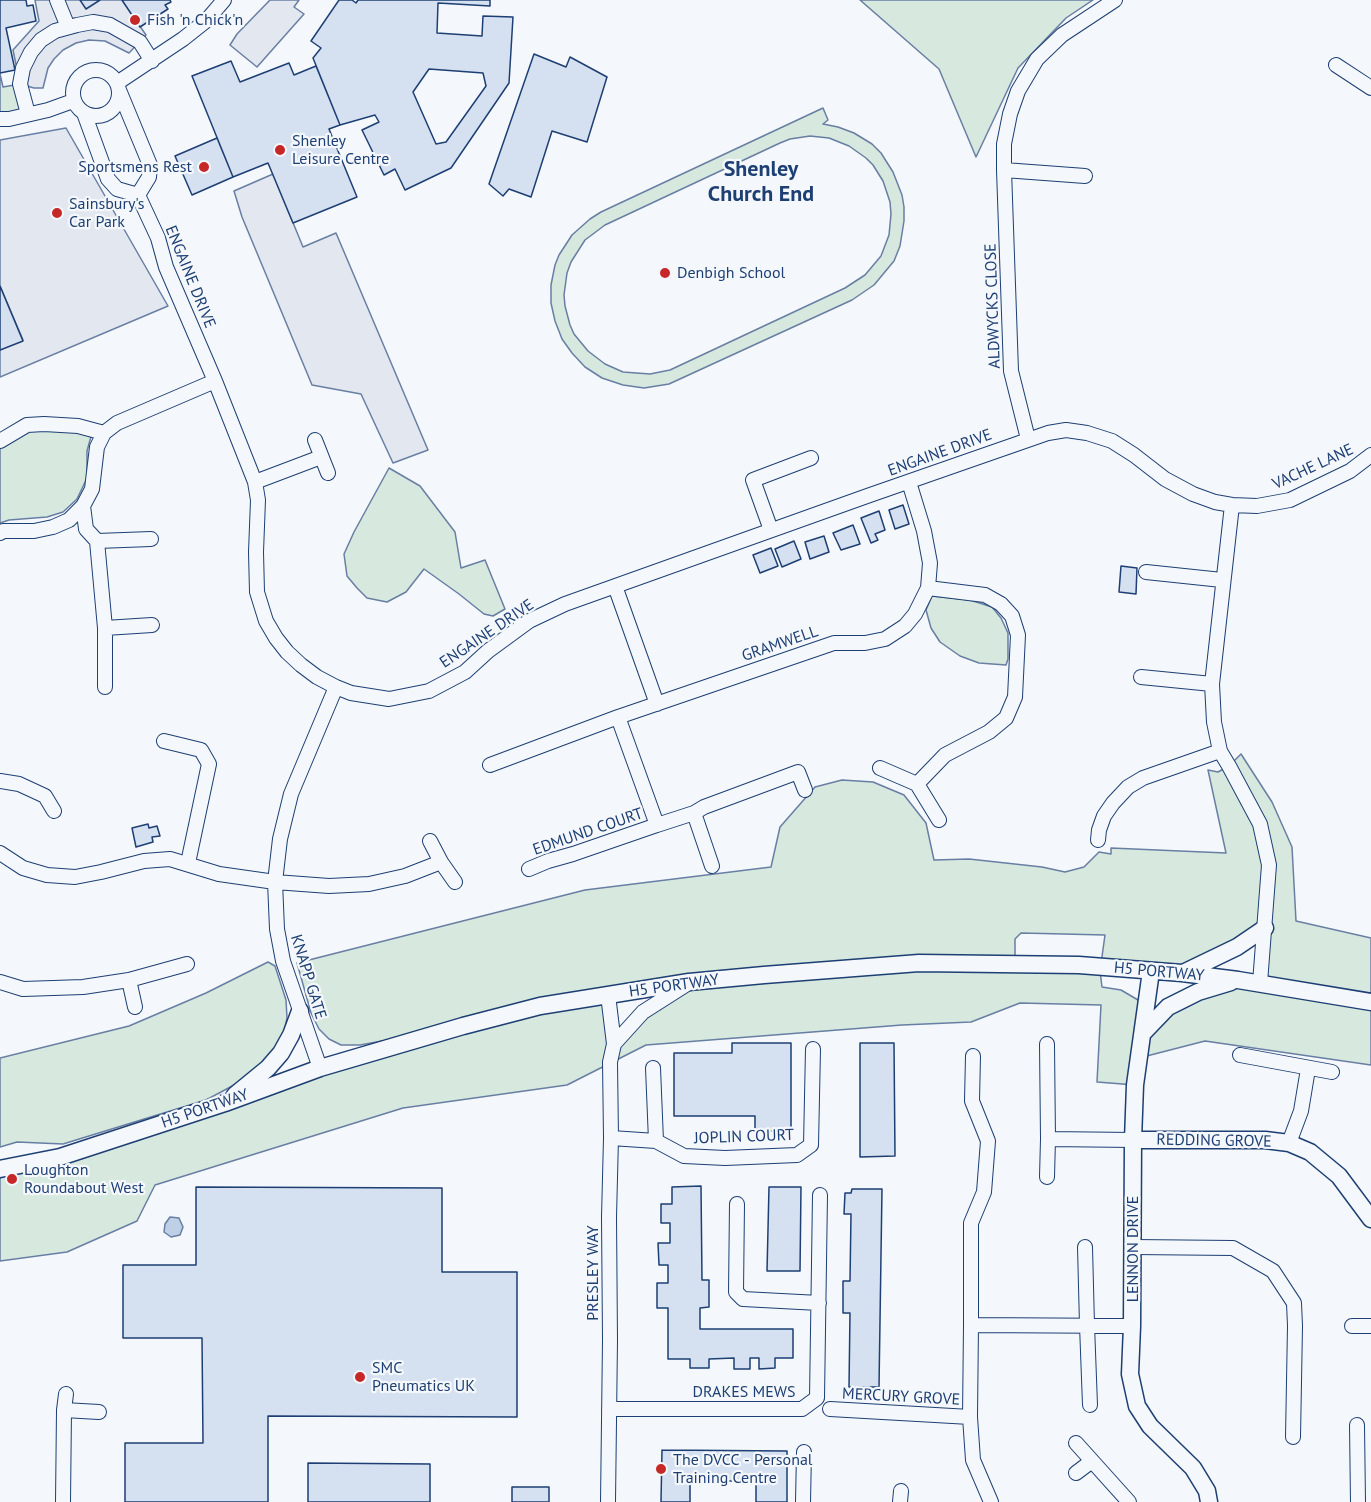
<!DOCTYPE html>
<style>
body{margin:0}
canvas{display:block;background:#f4f7fb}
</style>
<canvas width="1371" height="1502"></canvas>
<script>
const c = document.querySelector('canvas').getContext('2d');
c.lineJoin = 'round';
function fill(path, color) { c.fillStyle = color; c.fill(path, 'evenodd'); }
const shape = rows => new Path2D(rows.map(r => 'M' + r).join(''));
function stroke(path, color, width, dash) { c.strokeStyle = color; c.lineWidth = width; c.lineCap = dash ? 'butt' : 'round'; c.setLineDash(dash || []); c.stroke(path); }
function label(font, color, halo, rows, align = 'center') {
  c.font = font + ' "PT Sans",sans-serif'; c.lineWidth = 4.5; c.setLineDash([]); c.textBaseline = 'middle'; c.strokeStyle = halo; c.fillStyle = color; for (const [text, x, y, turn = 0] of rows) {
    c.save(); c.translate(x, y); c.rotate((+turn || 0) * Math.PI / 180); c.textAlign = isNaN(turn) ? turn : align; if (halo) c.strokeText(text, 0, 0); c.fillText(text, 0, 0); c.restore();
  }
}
const green = shape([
 [860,0,1093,0,1066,18,1018,68,976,157,939,69,860,0],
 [0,74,3,87,20,84,28,114,0,119,0,74],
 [823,108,828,120,823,124,838,127,854,133,872,144,881,153,893,172,902,195,904,207,904,221,900,246,894,261,874,285,852,300,669,384,644,388,623,385,602,378,585,367,572,353,562,339,555,321,551,303,551,285,555,265,559,255,572,235,590,219,601,212,823,108],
 [810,136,829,138,849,146,866,158,873,165,883,181,890,202,891,214,889,235,881,256,865,275,845,288,670,370,650,374,623,372,605,364,588,351,574,334,570,325,565,306,564,295,567,273,571,262,585,240,605,225,780,143,790,139,810,136],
 [43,428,92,433,87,451,87,478,77,499,63,512,47,517,9,520,0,523,0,447,27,432,43,428],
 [389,468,420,486,455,532,461,568,485,560,505,609,493,616,484,614,459,594,424,569,406,592,387,602,367,598,357,588,347,576,344,554,354,532,389,468],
 [932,596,970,600,992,607,1001,618,1008,633,1008,659,1006,665,979,663,960,656,940,642,931,628,926,610,932,596],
 [1241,754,1272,802,1292,847,1296,921,1371,938,1371,1065,1205,1041,1139,1058,1135,1085,1097,1082,1101,1005,1020,1003,971,1022,902,1025,646,1045,567,1085,403,1108,155,1185,137,1221,67,1252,0,1261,0,1169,454,1028,360,1045,341,1045,329,1039,319,1029,311,1013,297,963,585,890,771,867,780,827,815,787,842,780,873,782,904,795,926,823,934,860,969,859,1042,867,1065,872,1084,867,1099,852,1111,854,1111,848,1226,853,1208,770,1218,772,1229,766,1241,754],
 [1265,929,1260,983,1198,992,1145,1017,1138,1000,1121,990,1102,987,1100,971,1182,973,1265,929],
 [1021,933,1105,935,1100,971,1015,964,1015,939,1021,933],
 [687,984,614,1044,608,995,687,984],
 [268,962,275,966,286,1000,287,1018,284,1032,270,1057,236,1084,206,1100,63,1144,17,1142,0,1147,0,1058,129,1026,206,993,268,962]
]);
const parking = shape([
 [35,0,122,0,146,35,129,53,105,41,89,40,76,43,63,50,54,59,48,68,43,88,34,88,20,84,13,50,39,21,35,0],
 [270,0,299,0,294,7,304,14,257,67,230,45,237,34,270,0],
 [66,128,168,306,0,377,0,350,23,340,0,286,0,140,66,128],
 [273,174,303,247,336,233,428,450,393,463,361,394,312,385,242,217,234,191,273,174]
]);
const water = shape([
 [170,1217,179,1218,183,1227,180,1235,171,1237,164,1232,165,1224,170,1217]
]);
const building = shape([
 [0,0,26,0,27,6,33,5,36,21,6,28,15,70,0,73,0,0],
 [80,0,100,0,86,9,80,0],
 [122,0,170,0,171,2,165,5,168,9,140,27,122,0],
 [339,0,352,0,356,3,358,0,490,0,490,6,438,3,437,33,482,36,483,16,513,17,509,83,451,168,405,190,395,169,384,175,362,130,379,122,375,115,340,125,313,58,321,48,311,41,339,0],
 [429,69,483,73,486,86,446,142,436,144,413,92,429,69],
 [534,54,566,67,570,57,607,77,587,142,552,131,531,197,509,189,503,196,489,184,534,54],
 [231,61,240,82,289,63,294,75,316,66,340,125,329,129,357,197,293,223,268,163,233,177,192,76,231,61],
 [217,138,233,177,192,195,175,156,217,138],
 [0,286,23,341,0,350,0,286],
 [903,505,909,524,895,529,889,510,903,505],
 [879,511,885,530,875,534,878,540,871,543,861,518,879,511],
 [853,525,860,544,841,550,833,533,853,525],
 [824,536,829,552,810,559,805,542,824,536],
 [794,541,801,559,782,567,775,549,794,541],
 [771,548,778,566,760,573,753,555,771,548],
 [1121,566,1137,568,1136,594,1119,592,1121,566],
 [148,824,149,828,157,826,160,836,152,837,153,842,136,847,132,828,148,824],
 [732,1043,791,1043,791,1131,755,1131,755,1116,674,1116,674,1053,732,1053,732,1043],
 [860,1043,894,1043,895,1156,860,1157,860,1043],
 [701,1186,702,1280,709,1280,709,1307,700,1308,700,1329,793,1329,793,1358,775,1358,775,1368,759,1369,759,1358,750,1358,750,1369,734,1369,734,1358,709,1359,709,1368,690,1368,690,1359,668,1359,668,1308,657,1308,657,1283,668,1283,668,1265,659,1265,658,1243,670,1243,670,1223,661,1223,661,1204,672,1204,672,1187,701,1186],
 [196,1187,442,1188,442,1272,517,1272,517,1417,268,1416,268,1502,125,1502,125,1443,203,1443,202,1338,123,1338,123,1265,196,1265,196,1187],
 [769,1187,801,1187,800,1271,767,1271,769,1187],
 [852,1189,882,1189,879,1387,849,1387,850,1313,843,1313,843,1281,850,1281,851,1214,844,1214,845,1193,851,1193,852,1189],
 [662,1450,787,1451,787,1502,756,1502,756,1481,690,1481,690,1502,661,1502,662,1450],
 [308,1463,430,1464,430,1502,308,1502,308,1463],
 [512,1487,549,1487,549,1502,512,1502,512,1487]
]);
const minor = shape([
 [57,0,68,27],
 [1336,65,1371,88],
 '73 93a23 23 0 1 1 46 0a23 23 0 1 1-46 0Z',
 [117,83,183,39,207,20,224,0],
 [119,90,150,165,149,177,138,195],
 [84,113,108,179,117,189,138,195],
 [28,114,20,84,23,68,31,52,41,40,55,31,77,25,93,22,110,25,140,42,152,61],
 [0,119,9,119,48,110,73,101],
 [1004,170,1085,176],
 [138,195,158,238,166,267,215,381,255,482,258,500,256,552,257,592,266,621,276,638,287,652,301,665,317,677,336,687,351,693,389,699,429,691,465,672,488,651,529,621,565,604,870,495,1048,433,1066,430,1087,433,1112,441,1134,455,1165,479,1193,494,1215,502,1232,505,1257,506,1290,500,1350,471,1371,455],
 [1028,439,1011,371,1004,170,1004,144,1010,114,1018,91,1037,59,1062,35,1115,0],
 [315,440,328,473],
 [0,441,27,425,44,424,78,426,104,433],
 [255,482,321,457],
 [1232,505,1212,684,1214,722,1220,751,1229,766,1260,824,1269,865,1260,983],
 [83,506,86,529,97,541,151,539],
 [771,530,753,480,811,458],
 [0,533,3,531,34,531,53,527,69,520,83,506,92,489,97,447,104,433,117,423,215,381],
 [97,541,105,628,152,625],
 [1146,572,1222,580],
 [615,586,657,704],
 [1141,677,1212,684],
 [105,687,105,628],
 [164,741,201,750,209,764,188,863],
 [490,765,618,717,834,643,865,643,885,639,905,626,915,614,928,588,930,563,924,531,909,482],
 [880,768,917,784,945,755,989,732,1006,718,1015,697,1018,635,1012,616,1001,604,985,595,928,588],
 [0,781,19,784,45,796,54,811],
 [917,784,939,820],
 [694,813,704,807,798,772,805,790],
 [657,825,694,813,712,866],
 [1098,840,1099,830,1104,816,1113,803,1128,787,1143,778,1220,751],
 [430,841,441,862],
 [0,853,23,868,47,875,75,877,101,872,144,861,170,859,219,874,275,882,329,886,369,884,405,876,441,862,455,882],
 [529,869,548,861,573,854,657,825,618,717],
 [129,980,135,1007],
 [0,982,23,989,83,987,129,980,187,964],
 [614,1044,643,1012,687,984],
 [1047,1044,1048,1139,1133,1140],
 [1240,1055,1332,1072],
 [973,1056,972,1101,988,1141,984,1192,971,1223,971,1325,1132,1326],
 [320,1068,283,961,277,929,275,882,280,839,291,794,336,687],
 [611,1138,656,1141,653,1068],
 [656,1141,684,1156,725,1158,797,1155,811,1145,813,1049],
 [1289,1143,1301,1111,1308,1069],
 [1047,1177,1048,1139],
 [737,1204,736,1292,743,1299,819,1303],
 [1085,1247,1087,1325,1090,1405],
 [1133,1247,1233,1248,1273,1271,1294,1303,1295,1326,1293,1437],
 [1352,1326,1371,1326],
 [609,1409,802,1409,817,1398,820,1195],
 [830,1409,970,1417,971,1325],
 [64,1410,99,1412],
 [970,1417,973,1460,991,1502],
 [1357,1425,1358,1502],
 [1076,1443,1129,1502],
 [1076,1473,1092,1461],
 [63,1502,64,1410,66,1394],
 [608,1502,610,1340,609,1217,611,1138,610,1062,614,1044,608,995],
 [803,1502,804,1452],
 [900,1502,901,1491]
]);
const tertiary = shape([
 [1151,971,1135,1085,1133,1140,1132,1326,1130,1374,1137,1406,1150,1426,1193,1468,1207,1491,1209,1502],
 [1183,973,1237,947,1265,928],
 [1143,1033,1168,1007,1198,992,1231,982],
 [235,1095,268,1068,281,1053,291,1035,300,1011],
 [1133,1140,1265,1140,1289,1143,1310,1152,1339,1176,1371,1219],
 [0,1169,60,1157,225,1103,320,1068,463,1026,540,1006,689,982,764,975,919,963,1079,965,1182,973,1238,980,1371,1002]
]);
const markers = [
 [135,20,6,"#c62828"],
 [280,150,6,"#c62828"],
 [204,167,6,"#c62828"],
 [57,213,6,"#c62828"],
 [665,273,6,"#c62828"],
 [12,1179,6,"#c62828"],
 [360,1377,6,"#c62828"],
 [661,1469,6,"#c62828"]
];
const poiNames = [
 ["Fish 'n Chick'n",147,20],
 ["Shenley",292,141],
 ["Leisure Centre",292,159],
 ["Sportsmens Rest",192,167,"right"],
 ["Sainsbury's",69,204],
 ["Car Park",69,222],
 ["Denbigh School",677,273],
 ["Loughton",24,1170],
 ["Roundabout West",24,1188],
 ["SMC",372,1368],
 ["Pneumatics UK",372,1386],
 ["The DVCC - Personal",673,1460],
 ["Training Centre",673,1478]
];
const streetNames = [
 ["ENGAINE DRIVE",190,277,68],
 ["ALDWYCKS CLOSE",993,306,-92],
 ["ENGAINE DRIVE",940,453,-20],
 ["VACHE LANE",1313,467,-25],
 ["ENGAINE DRIVE",487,634,-34],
 ["GRAMWELL",780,644,-19],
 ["EDMUND COURT",588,832,-19],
 ["H5 PORTWAY",1159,972,5],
 ["KNAPP GATE",308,977,73],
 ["H5 PORTWAY",674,986,-8],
 ["H5 PORTWAY",205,1109,-19],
 ["JOPLIN COURT",744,1137,-2],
 ["REDDING GROVE",1214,1141,1],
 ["LENNON DRIVE",1133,1249,-90],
 ["PRESLEY WAY",593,1273,-90],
 ["DRAKES MEWS",744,1392],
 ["MERCURY GROVE",901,1397,3]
];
const districtNames = [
 ["Shenley",761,170],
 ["Church End",761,195]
];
fill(green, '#d7e8df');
stroke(green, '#687fa3', 1.5);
fill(parking, '#e3e8f0');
stroke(parking, '#687fa3', 1.5);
fill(water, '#bed0e5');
stroke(water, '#687fa3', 1.5);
fill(building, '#d5e0f0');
stroke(building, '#1d3f73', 1.5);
stroke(minor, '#1d3f73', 16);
stroke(tertiary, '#1d3f73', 19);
stroke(minor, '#f4f7fb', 14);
stroke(tertiary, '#f4f7fb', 16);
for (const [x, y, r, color] of markers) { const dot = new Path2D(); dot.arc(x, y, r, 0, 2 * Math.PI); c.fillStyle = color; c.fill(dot); stroke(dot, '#f4f7fb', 2); }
label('16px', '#1d3f73', '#f4f7fb', poiNames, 'left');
label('16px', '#1d3f73', '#f4f7fb', streetNames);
label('bold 22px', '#1d3f73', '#f4f7fb', districtNames);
</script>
